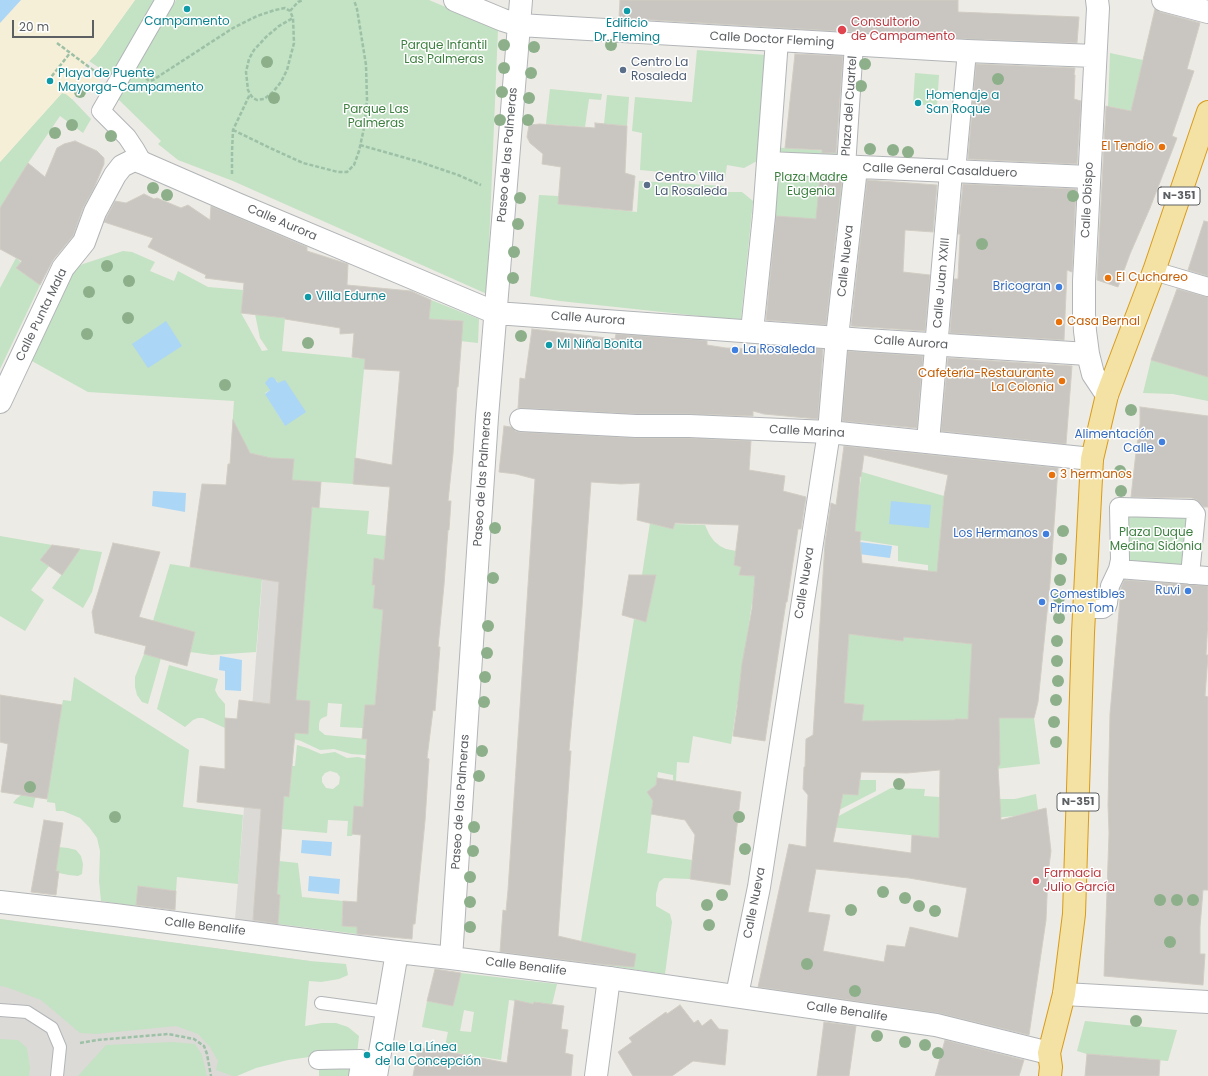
<!DOCTYPE html>
<meta charset="utf-8">
<style>
body{margin:0}
#map{position:relative;width:1208px;height:1076px;overflow:hidden;background:#edebe5;font-family:Poppins,sans-serif}
canvas{display:block}
.scale{position:absolute;left:12px;top:20px;width:82px;height:18px;box-sizing:border-box;border:2px solid #5d6063;border-top:0;padding-left:5px;font-size:12px;line-height:14px;white-space:nowrap;color:#5d6063;-webkit-text-stroke:3px #fff;paint-order:stroke}
</style>
<div id="map">
<canvas width="1208" height="1076"></canvas>
<div class="scale">20 m</div>
</div>
<script>
const c = document.querySelector('canvas').getContext('2d');
c.lineJoin = 'round';
function fill(path, color) { c.fillStyle = color; c.fill(path, 'evenodd'); }
const shape = rows => new Path2D(rows.map(r => 'M' + r).join(''));
function stroke(path, color, width, dash) { c.strokeStyle = color; c.lineWidth = width; c.lineCap = dash ? 'butt' : 'round'; c.setLineDash(dash || []); c.stroke(path); }
function label(font, color, halo, rows, align = 'center') {
  c.font = font + ' Poppins,sans-serif'; c.lineWidth = 3; c.setLineDash([]); c.textBaseline = 'middle'; c.strokeStyle = halo; c.fillStyle = color; for (const [text, x, y, turn = 0] of rows) {
    c.save(); c.translate(x, y); c.rotate((+turn || 0) * Math.PI / 180); c.textAlign = isNaN(turn) ? turn : align; if (halo) c.strokeText(text, 0, 0); c.fillText(text, 0, 0); c.restore();
  }
}
const industrial = shape([
 [272,458,294,459,292,480,314,481,296,700,310,701,308,734,295,733,289,797,284,797,277,894,280,895,278,924,253,923,235,920],
 [0,919,310,961,233,1076,0,1076]
]);
const green = shape([
 [135,0,159,0,113,77,89,61,96,54],
 [176,0,429,0,498,29,487,294,233,181,178,160,158,144,161,141,118,99],
 [697,50,767,55,757,161,744,168,727,165,725,178,640,170,642,133,632,131,635,97,692,102],
 [1110,53,1143,60,1131,111,1108,106],
 [915,73,939,75,937,106,913,104],
 [550,89,602,94,601,100,589,99,585,127,546,124],
 [62,93,66,94,72,99,91,119,83,133,60,116,28,163,0,208,0,162],
 [607,95,629,97,627,126,604,124],
 [770,147,844,152,849,225,792,218,764,216],
 [639,181,724,186,724,192,742,192,753,201,741,319,718,318,560,301,530,296,539,195,558,196,558,204,637,212],
 [123,251,132,252,155,262,150,271,174,281,178,271,208,287,243,290,241,313,262,351,268,350,260,338,255,314,285,318,282,351,365,359,353,484,292,480,293,459,270,458,250,453,247,448,231,446,234,401,88,392,30,360,72,269,83,264],
 [276,380,278,383,285,426,265,393,270,390],
 [16,258,21,262,16,268,40,285,0,369,0,288],
 [431,300,479,319,478,343,460,341,463,321,429,319],
 [1151,360,1208,377,1208,401,1173,394,1143,393],
 [862,472,944,496,940,541,939,573,928,571,928,565,898,561,898,546,860,540,861,532,855,531,858,498],
 [312,507,369,511,367,534,386,536,384,560,374,559,372,584,375,585,373,608,383,610,375,705,365,705,363,728,340,727,342,704,328,703,327,716,322,718,320,720,319,724,319,730,325,735,367,739,366,755,351,754,334,749,320,750,301,741,294,739,295,733,308,734,296,700],
 [1119,507,1187,509,1190,575,1120,560],
 [650,523,673,529,675,524,705,525,709,534,714,541,720,546,726,549,736,551,734,565,741,567,739,575,756,576,731,744,693,736,689,763,677,762,676,781,673,781,673,775,658,772,656,785,647,792,653,801,647,853,692,860,690,879,664,878,659,882,656,894,656,906,670,914,672,922,665,974,605,965,605,954,601,946,581,941,634,619,646,622,656,575,642,575],
 [0,536,52,545,40,560,49,566,31,590,44,600,25,631,0,616],
 [80,549,102,552,92,592,83,608,52,588],
 [170,564,262,579,256,652,212,655,190,652,195,632,153,621],
 [905,627,919,639,991,646,1004,702,1005,718,1034,718,1040,764,996,769,1000,763,1000,743,996,738,996,718,955,719,955,740,939,720,912,720,892,735,892,721,862,721,863,705,844,703,849,634,903,641],
 [144,654,161,658,148,704,142,702,137,695,135,687,135,677],
 [169,665,218,679,215,690,218,696,225,704,225,728,203,718,198,718,193,720,185,727,157,709],
 [74,677,189,750,183,807,243,815,238,884,177,877,176,891,138,886,136,906,101,901,99,881,100,851,97,838,89,827,80,818,63,811,56,811,55,803,47,802,48,793,37,791,33,808,13,803,16,799,20,796,22,793,50,779,62,705,63,700,71,701],
 [297,745,307,748,321,754,335,752,347,758,358,757,366,759,363,807,352,836,347,836,348,821,328,820,327,833,282,829,284,796,289,797,292,766,295,766],
 [330,771,337,773,340,777,339,784,333,789,326,788,322,782,322,777,325,773],
 [860,780,876,780,876,791,839,810,843,794,858,794],
 [891,788,925,789,924,796,940,797,939,838,820,826],
 [1036,794,1038,810,1015,816,993,818,993,799,1015,799],
 [49,846,68,848,76,850,81,856,83,864,82,874,78,876,69,875,59,873,59,871,46,869],
 [279,861,298,863,302,897,343,901,342,926,357,927,357,934,278,924,280,895,277,894],
 [0,919,310,961,346,964,348,975,339,979,321,982,309,981,305,1026,322,1023,336,1023,348,1027,359,1036,357,1054,316,1056,288,1060,256,1068,237,1076,233,1076,216,1070,218,1061,210,1047,198,1034,176,1026,96,1034,80,1033,41,1000,6,987,0,986],
 [461,973,557,984,552,1005,534,1002,533,1004,509,1000,501,1060,444,1051,448,1032,422,1027,427,1001,453,1006],
 [464,1010,474,1012,471,1032,460,1031],
 [1085,1021,1177,1030,1168,1061,1087,1054,1077,1051],
 [0,1039,18,1040,27,1048,30,1068,29,1076,0,1076],
 [173,1042,195,1044,202,1055,207,1076,78,1076,106,1045],
 [354,1062,351,1076,319,1076,319,1064]
]);
const sand = shape([
 [21,0,135,0,96,54,83,68,100,80,95,89,83,82,72,99,66,94,62,93,0,162,0,23]
]);
const water = shape([
 [0,0,21,0,0,23],
 [166,321,182,346,148,368,132,344],
 [272,377,274,378,278,383,285,380,306,412,285,426,265,394,270,390,265,383,269,378],
 [153,491,186,493,185,512,152,506],
 [891,501,931,505,929,528,889,524],
 [860,542,892,546,890,558,859,554],
 [220,656,242,660,241,691,225,690,225,671,219,670],
 [302,840,332,842,331,856,301,853],
 [309,876,340,879,339,894,308,891]
]);
const building = shape([
 [620,0,958,0,958,12,1079,17,1077,43,968,39,619,18,620,0],
 [1155,9,1160,12,1200,23,1187,69,1194,71,1172,136,1177,138,1150,208,1130,254,1118,287,1097,280,1106,106,1131,111,1155,9],
 [795,54,843,56,836,153,822,153,822,150,785,148,795,54],
 [976,64,1075,68,1074,75,1075,75,1074,99,1081,101,1077,164,968,159,976,64],
 [595,123,627,126,625,173,635,176,632,211,558,204,561,167,542,164,543,154,530,143,527,137,529,125,540,124,595,128,595,123],
 [75,141,97,151,104,158,104,164,94,188,83,208,73,236,53,260,40,285,16,268,22,261,0,249,0,208,28,163,45,177,57,148,64,144,75,141],
 [820,178,842,179,826,325,766,320,776,216,816,219,820,178],
 [867,180,937,185,933,232,905,230,903,272,930,275,925,331,851,326,867,180],
 [963,184,1076,189,1072,272,1067,270,1064,340,950,333,954,279,958,279,960,236,960,234,958,234,963,184],
 [144,194,154,199,157,198,181,208,188,205,210,220,211,206,307,247,307,251,348,264,347,285,411,291,431,300,429,319,463,321,458,387,457,387,453,454,448,501,451,501,450,516,449,530,448,530,444,585,438,647,440,647,435,711,433,710,427,758,429,759,425,821,415,924,413,924,412,939,357,934,357,927,342,926,343,901,357,902,361,835,352,834,354,806,363,807,367,739,362,739,365,705,375,705,383,610,373,608,375,585,372,585,374,558,384,560,390,487,353,484,355,458,392,465,400,371,364,369,365,359,352,357,354,333,340,334,340,328,285,319,285,318,241,313,244,283,205,278,206,275,148,247,153,238,104,222,115,201,126,203,144,194],
 [1204,221,1208,222,1208,276,1188,270,1204,221],
 [1177,289,1208,297,1208,377,1151,360,1177,289],
 [532,329,615,339,616,334,700,340,707,341,707,345,726,348,761,349,762,345,823,349,818,419,764,414,753,411,753,416,690,414,636,414,522,408,518,408,520,378,525,379,532,329],
 [848,351,923,356,917,428,842,421,848,351],
 [948,358,1072,366,1066,444,941,431,948,358],
 [1140,407,1208,416,1208,507,1204,507,1197,500,1192,498,1131,497,1136,452,1140,424,1140,407],
 [233,420,250,453,271,458,294,459,292,480,321,482,319,508,312,507,296,700,310,701,308,734,295,733,289,797,284,796,277,894,280,895,278,924,253,920,261,809,197,802,200,766,225,769,225,718,237,719,239,700,270,704,279,582,190,567,202,484,226,485,228,464,230,464,233,420],
 [504,426,511,427,515,431,520,432,635,438,689,438,751,441,749,470,785,476,783,491,806,497,801,529,798,529,787,602,786,602,765,741,733,736,737,708,742,664,752,609,755,576,739,575,741,567,734,565,739,525,675,523,673,529,637,520,640,483,621,484,591,482,582,607,569,751,571,751,558,936,636,954,634,967,598,964,500,952,503,910,506,911,508,890,535,479,516,474,499,472,504,426],
 [844,446,1058,468,1050,583,1038,702,1034,718,999,718,1000,764,998,767,1001,820,1046,808,1051,851,1048,874,1046,920,1029,1035,938,1013,758,987,789,844,806,847,808,795,803,789,804,767,805,767,806,739,813,735,814,720,825,543,831,503,836,505,844,446],
 [864,455,948,475,944,496,937,572,862,563,860,542,861,532,855,531,860,476,861,477,864,455],
 [849,634,903,641,904,637,972,644,968,719,955,719,955,720,862,721,864,705,844,703,849,634],
 [940,770,939,838,912,835,911,853,833,842,843,794,858,795,861,772,907,773,940,770],
 [816,869,909,878,967,888,958,938,910,927,905,947,887,945,884,962,823,951,830,915,808,912,816,869],
 [113,543,160,552,139,617,195,632,187,666,144,654,146,646,95,633,92,612,113,543],
 [52,545,80,549,62,575,40,560,52,545],
 [629,575,656,575,646,622,622,615,629,575],
 [1124,580,1208,586,1208,620,1206,655,1208,655,1205,696,1208,697,1208,890,1203,890,1200,927,1200,954,1205,954,1203,985,1104,976,1109,833,1108,805,1110,714,1121,588,1124,580],
 [0,695,62,705,47,799,1,792,8,744,0,742,0,695],
 [657,778,741,792,730,885,690,879,695,835,685,820,651,814,653,801,647,792,656,785,657,778],
 [44,820,63,823,56,871,59,871,56,895,31,892,44,820],
 [138,886,176,891,175,910,136,905,138,886],
 [435,969,461,973,453,1006,427,1001,435,969],
 [515,1000,533,1004,534,1002,564,1006,561,1029,568,1030,565,1053,573,1055,571,1076,413,1076,418,1048,444,1051,507,1063,515,1000],
 [680,1005,694,1023,698,1020,702,1026,711,1019,719,1029,728,1030,725,1065,693,1061,672,1076,633,1076,618,1052,632,1042,629,1038,666,1012,667,1014,680,1005],
 [824,1022,856,1026,849,1076,817,1076,824,1022],
 [945,1040,1024,1060,1019,1076,935,1076,945,1040],
 [1087,1054,1160,1060,1159,1076,1085,1076,1087,1054]
]);
const path = shape([
 [290,11,298,2,303,0],
 [57,43,97,73],
 [146,78,149,81,153,80,233,28,257,16,275,10,285,8,290,11,293,18,294,43,287,70,281,82,273,92,264,99,257,100,253,98,250,94,248,90,246,72,249,59,254,50,266,37,279,26,293,18],
 [48,81,70,53],
 [233,130,268,147,303,163,338,172,347,172,354,165,359,151,364,128,367,100,366,65,357,9,354,0],
 [360,145,420,162,458,175,481,185],
 [232,174,232,152,233,130,250,94],
 [80,1043,97,1040,168,1034,194,1039,204,1046,207,1054,211,1076]
]);
const service = shape([
 [321,1003,387,1012],
 [0,1010,27,1012,52,1028,60,1047,57,1076]
]);
const pedestrian = shape([
 [143,163,135,149,127,137,101,111,165,0],
 [846,167,854,44],
 [956,172,967,51],
 [1154,271,1208,287],
 [1118,569,1208,576],
 [1084,609,1103,609,1107,606,1108,603,1110,586,1118,569,1120,560,1119,507,1192,509,1196,514,1190,575],
 [318,1060,361,1059,358,1076]
]);
const minor = shape([
 [455,0,503,20,519,25,521,0],
 [1163,0,1208,12],
 [768,163,1089,177],
 [752,331,764,216,777,40],
 [0,402,63,268,84,242,95,212,115,175,122,166,132,161,135,160,143,163,237,204,496,313],
 [521,420,636,426,689,426,829,432,1092,459],
 [928,442,951,172],
 [0,902,115,915,397,952],
 [1064,994,1208,1002],
 [737,995,759,887,829,432,837,337,856,168],
 [596,1076,609,978]
]);
const tertiary = shape([
 [1097,0,1098,8,1084,281,1084,314,1085,331,1088,354,1093,374,1107,395],
 [496,313,865,340,1088,354],
 [451,958,487,417,519,25,967,51,1095,56],
 [376,1076,397,952,451,958,609,978,936,1025,1049,1053]
]);
const trunk = shape([
 [1050,1076,1051,1067,1049,1053,1064,994,1074,914,1083,633,1092,459,1107,395,1154,271,1208,112]
]);
const trees = [
 [504,45],
 [611,45],
 [534,47],
 [267,62],
 [865,64],
 [504,68],
 [531,73],
 [998,79],
 [861,86],
 [80,92],
 [502,92],
 [274,98],
 [529,98],
 [500,120],
 [528,120],
 [72,125],
 [55,133],
 [111,136],
 [870,149],
 [893,150],
 [908,152],
 [153,188],
 [167,195],
 [1073,196],
 [520,198],
 [518,224],
 [982,244],
 [514,252],
 [107,266],
 [513,278],
 [129,281],
 [89,292],
 [128,318],
 [87,334],
 [521,336],
 [308,343],
 [225,385],
 [1131,410],
 [1120,471],
 [1121,491],
 [495,528],
 [1063,531],
 [1061,559],
 [493,578],
 [1060,580],
 [1059,598],
 [1059,618],
 [488,626],
 [1057,641],
 [487,653],
 [1057,661],
 [485,677],
 [1058,681],
 [1056,700],
 [484,702],
 [1054,722],
 [1056,742],
 [482,751],
 [479,776],
 [899,784],
 [30,787],
 [115,817],
 [739,817],
 [474,827],
 [745,849],
 [473,851],
 [470,877],
 [883,892],
 [722,895],
 [905,898],
 [1160,900],
 [1177,900],
 [1193,900],
 [470,902],
 [707,905],
 [919,906],
 [851,910],
 [935,911],
 [709,925],
 [470,927],
 [1170,942],
 [807,964],
 [855,991],
 [1136,1021],
 [877,1036],
 [905,1042],
 [925,1045],
 [938,1053]
];
const markers = [
 [187,9,4,"#0f9aa8"],
 [627,11,4,"#0f9aa8"],
 [842,30,5,"#e0444e"],
 [623,70,4,"#5c6f8a"],
 [50,81,4,"#0f9aa8"],
 [918,103,4,"#0f9aa8"],
 [1162,147,4,"#e8710a"],
 [647,185,4,"#5c6f8a"],
 [1108,278,4,"#e8710a"],
 [1059,287,4,"#3f7fe0"],
 [308,297,4,"#0f9aa8"],
 [1059,322,4,"#e8710a"],
 [549,345,4,"#0f9aa8"],
 [735,350,4,"#3f7fe0"],
 [1062,381,4,"#e8710a"],
 [1162,442,4,"#3f7fe0"],
 [1052,475,4,"#e8710a"],
 [1046,534,4,"#3f7fe0"],
 [1188,591,4,"#3f7fe0"],
 [1042,602,4,"#3f7fe0"],
 [1036,881,4,"#e0444e"],
 [367,1055,4,"#0f9aa8"]
];
const shields = [
 [1179,196,42],
 [1078,802,42]
];
const shieldNames = [
 ["N-351",1179,196],
 ["N-351",1078,802]
];
const cultureNames = [
 ["Campamento",187,22,"center"],
 ["Edificio",627,24,"center"],
 ["Dr. Fleming",627,38,"center"],
 ["Playa de Puente",58,74],
 ["Mayorga-Campamento",58,88],
 ["Homenaje a",926,96],
 ["San Roque",926,110],
 ["Villa Edurne",316,297],
 ["Mi Niña Bonita",557,345],
 ["Calle La Línea",375,1048],
 ["de la Concepción",375,1062]
];
const healthNames = [
 ["Consultorio",851,23],
 ["de Campamento",851,37],
 ["Farmacia",1044,874],
 ["Julio García",1044,888]
];
const streetNames = [
 ["Calle Doctor Fleming",772,40,3],
 ["Plaza del Cuartel",850,106,-86],
 ["Paseo de las Palmeras",508,155,-85],
 ["Calle General Casalduero",940,171,2],
 ["Calle Obispo",1088,200,-87],
 ["Calle Aurora",282,223,23],
 ["Calle Nueva",846,261,-84],
 ["Calle Juan XXIII",942,283,-85],
 ["Calle Punta Mala",42,315,-64],
 ["Calle Aurora",588,319,4],
 ["Calle Aurora",911,343,4],
 ["Calle Marina",807,432,3],
 ["Paseo de las Palmeras",483,479,-86],
 ["Calle Nueva",805,583,-81],
 ["Paseo de las Palmeras",461,802,-86],
 ["Calle Nueva",755,903,-79],
 ["Calle Benalife",205,927,7],
 ["Calle Benalife",526,967,7],
 ["Calle Benalife",847,1012,8]
];
const parkNames = [
 ["Parque Infantil",444,46],
 ["Las Palmeras",444,60],
 ["Parque Las",376,110],
 ["Palmeras",376,124],
 ["Plaza Madre",811,178],
 ["Eugenia",811,192],
 ["Plaza Duque",1156,533],
 ["Medina Sidonia",1156,547]
];
const serviceNames = [
 ["Centro La",631,63],
 ["Rosaleda",631,77],
 ["Centro Villa",655,178],
 ["La Rosaleda",655,192]
];
const foodNames = [
 ["El Tendío",1154,147,"right"],
 ["El Cuchareo",1116,278],
 ["Casa Bernal",1067,322],
 ["Cafetería-Restaurante",1054,374,"right"],
 ["La Colonia",1054,388,"right"],
 ["3 hermanos",1060,475]
];
const shopNames = [
 ["Bricogran",1051,287],
 ["La Rosaleda",743,350,"left"],
 ["Alimentación",1154,435],
 ["Calle",1154,449],
 ["Los Hermanos",1038,534],
 ["Ruvi",1180,591],
 ["Comestibles",1050,595,"left"],
 ["Primo Tom",1050,609,"left"]
];
fill(industrial, '#dcdad7');
fill(green, '#c4e2c4');
fill(sand, '#f6efd7');
fill(water, '#acd6f6');
fill(building, '#c9c6c1');
stroke(building, '#d1cdc4', 1);
stroke(service, '#b2b5b8', 14);
stroke(pedestrian, '#b2b5b8', 20);
stroke(minor, '#b2b5b8', 24);
stroke(tertiary, '#b2b5b8', 24);
stroke(trunk, '#d99b19', 24);
stroke(path, '#9cc1a6', 2.5, [4, 2]);
stroke(service, '#fff', 12);
stroke(pedestrian, '#fff', 18);
stroke(minor, '#fff', 22);
stroke(tertiary, '#fff', 22);
stroke(trunk, '#f4e2a4', 22);
c.fillStyle = '#8db08b';
for (const [x, y] of trees) { c.beginPath(); c.arc(x, y, 6, 0, 2 * Math.PI); c.fill(); }
for (const [x, y, r, color] of markers) { const dot = new Path2D(); dot.arc(x, y, r, 0, 2 * Math.PI); c.fillStyle = color; c.fill(dot); stroke(dot, '#fff', 1.5); }
for (const [x, y, w] of shields) { const box = new Path2D(); box.roundRect(x - w / 2, y - 9, w, 18, 3); c.fillStyle = '#fff'; c.fill(box); stroke(box, '#5d6063', 1); }
label('bold 11px', '#5d6063', null, shieldNames);
label('12px', '#0d838f', '#fff', cultureNames, 'left');
label('12px', '#be3a42', '#fff', healthNames, 'left');
label('12px', '#5d6063', '#fff', streetNames);
label('12px', '#3e8041', '#fff', parkNames);
label('12px', '#4e5e75', '#fff', serviceNames, 'left');
label('12px', '#c56008', '#fff', foodNames, 'left');
label('12px', '#366cbe', '#fff', shopNames, 'right');
</script>
